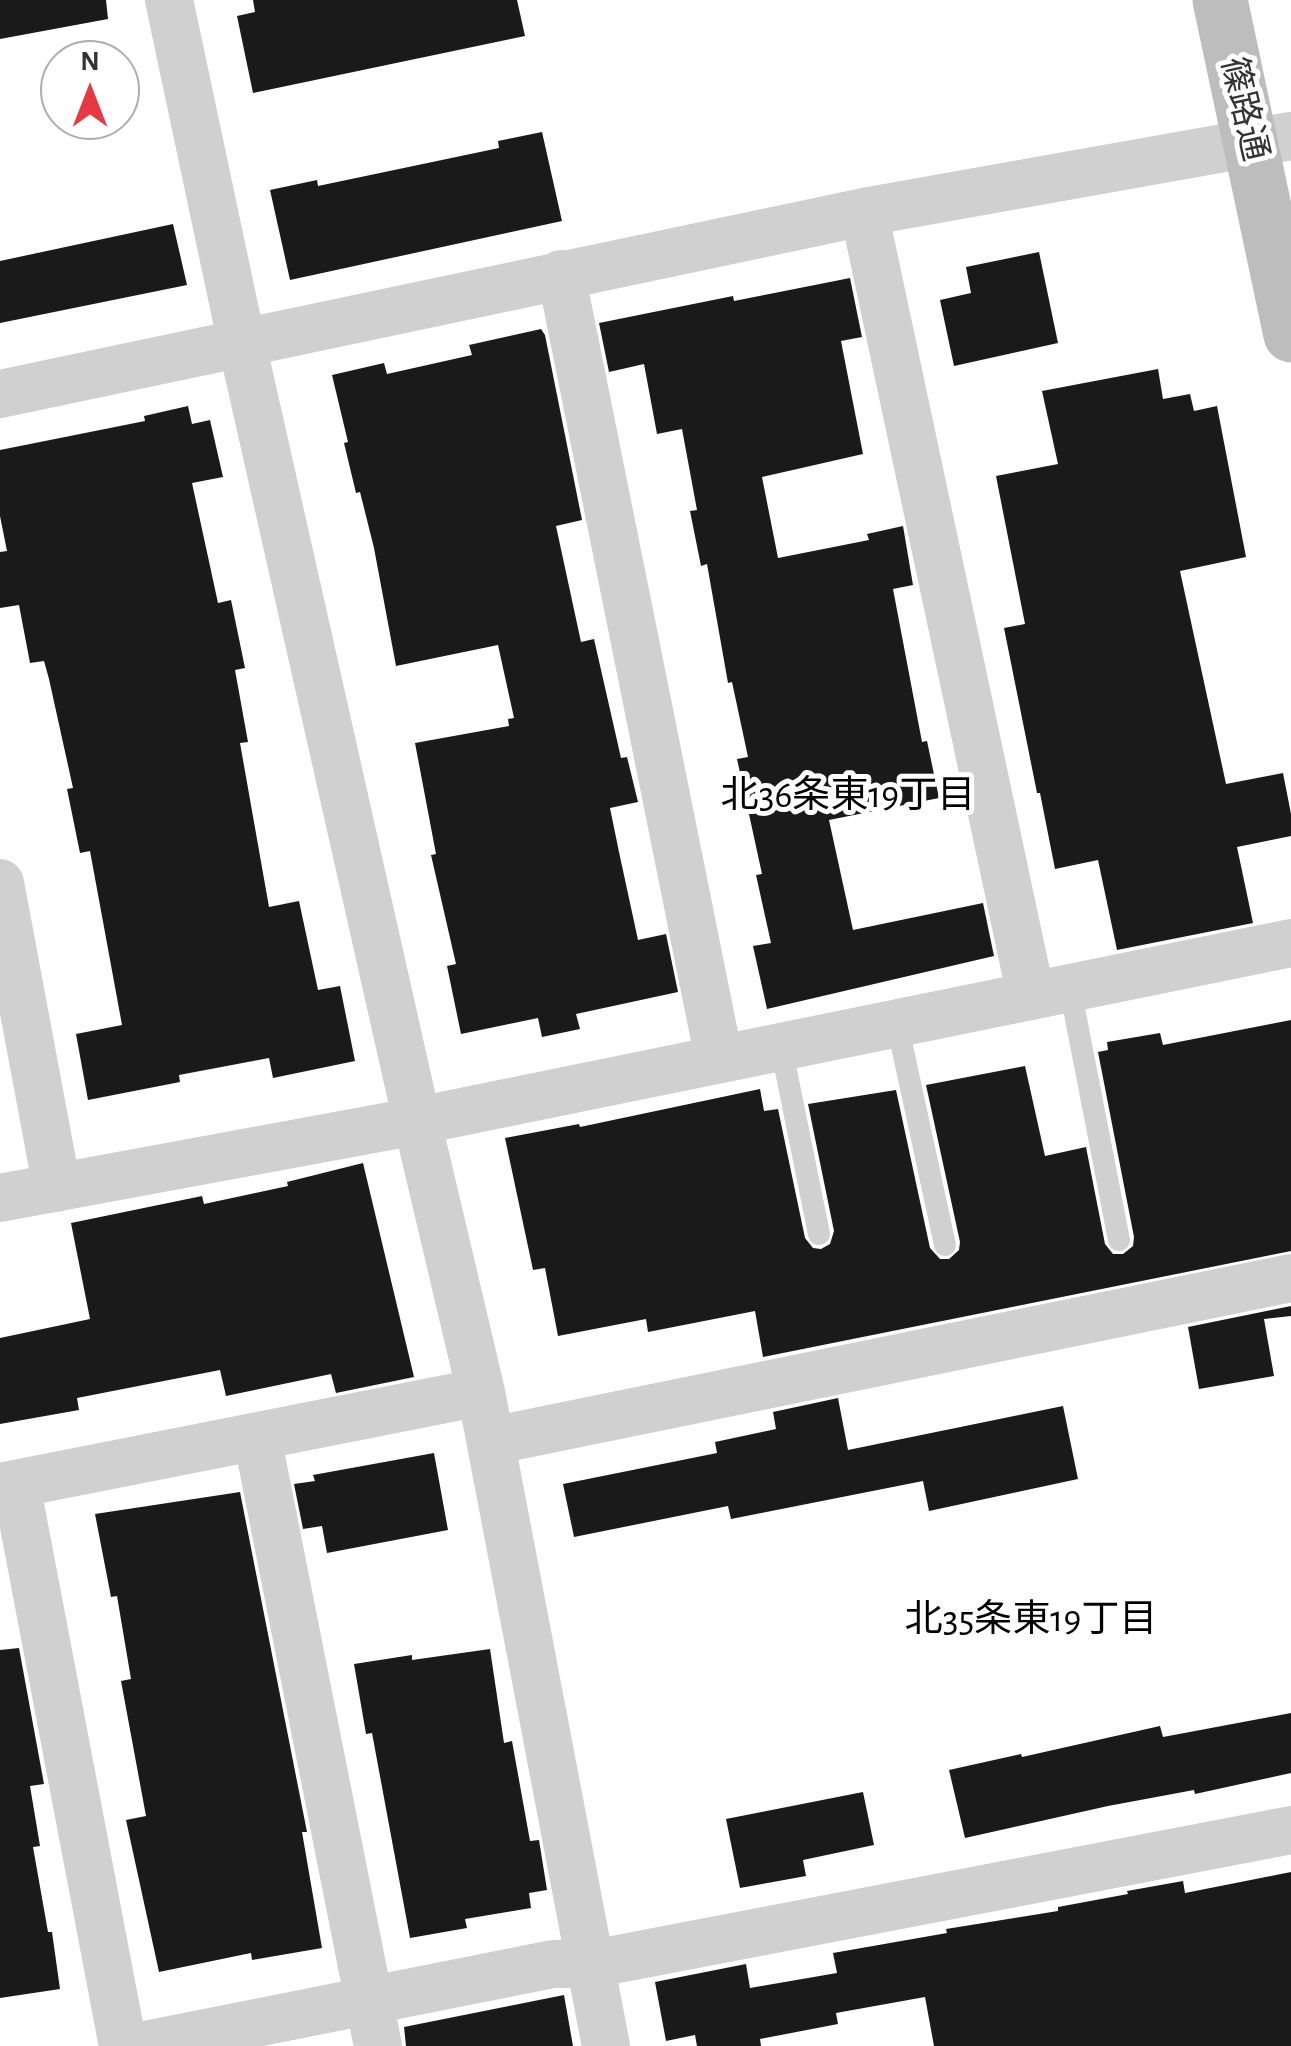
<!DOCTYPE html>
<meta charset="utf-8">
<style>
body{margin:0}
#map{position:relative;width:1291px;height:2046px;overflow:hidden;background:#fff;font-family:"Alegreya Sans",sans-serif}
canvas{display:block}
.north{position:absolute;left:40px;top:40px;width:100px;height:100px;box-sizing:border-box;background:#fff;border:2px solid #adadad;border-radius:50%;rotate:0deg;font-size:28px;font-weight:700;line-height:40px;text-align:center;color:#333}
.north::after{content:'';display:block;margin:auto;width:35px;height:45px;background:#e63946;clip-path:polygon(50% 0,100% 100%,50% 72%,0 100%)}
</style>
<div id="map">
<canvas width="1291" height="2046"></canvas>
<div class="north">N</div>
</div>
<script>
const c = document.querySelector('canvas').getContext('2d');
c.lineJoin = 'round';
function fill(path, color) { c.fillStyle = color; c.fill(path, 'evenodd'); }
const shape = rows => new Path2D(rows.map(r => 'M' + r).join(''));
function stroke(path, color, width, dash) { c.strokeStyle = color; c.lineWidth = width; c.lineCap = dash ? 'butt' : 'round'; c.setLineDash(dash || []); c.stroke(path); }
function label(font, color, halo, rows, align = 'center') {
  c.font = font + ' "Alegreya Sans","Noto Sans JP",sans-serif'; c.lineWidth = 10; c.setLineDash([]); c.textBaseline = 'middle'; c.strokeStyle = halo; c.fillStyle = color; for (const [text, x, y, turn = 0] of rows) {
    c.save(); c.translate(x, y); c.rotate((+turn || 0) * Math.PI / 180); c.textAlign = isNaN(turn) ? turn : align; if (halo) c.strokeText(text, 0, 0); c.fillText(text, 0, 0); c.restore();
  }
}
const building = shape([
 [0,0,106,0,108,19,0,39],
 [253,0,517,0,525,36,253,93,237,16,255,12],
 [542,132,562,221,290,280,270,190,317,180,318,186,499,148,498,141],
 [173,224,187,285,0,323,0,261],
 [1039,252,1058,343,954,366,940,300,971,293,966,267],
 [850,278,862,337,841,341,863,454,762,477,778,558,869,540,867,534,903,526,913,585,893,589,922,742,927,741,939,798,829,820,853,930,983,903,994,956,767,1009,753,946,771,943,756,875,762,874,737,759,748,757,732,682,728,683,707,564,701,566,690,511,697,510,682,429,657,434,644,364,609,372,599,323,733,296,734,301],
 [541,329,545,335,582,520,556,526,581,642,594,639,621,758,627,757,638,802,610,808,619,852,638,940,666,934,678,992,576,1014,580,1029,542,1037,538,1018,461,1034,447,966,456,964,431,855,436,854,415,743,509,726,508,719,514,718,498,645,396,666,374,548,360,492,356,493,344,443,348,442,332,375,384,363,387,374,472,355,469,345],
 [1158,369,1163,399,1190,394,1194,411,1217,406,1246,557,1180,571,1226,784,1283,773,1291,814,1291,836,1237,847,1253,923,1117,950,1098,860,1055,869,1040,793,1037,793,1004,628,1025,624,996,476,1058,464,1042,391],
 [188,406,192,424,210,420,223,477,192,483,218,603,231,600,245,668,235,670,248,742,240,743,269,907,299,901,318,990,340,986,355,1061,273,1078,269,1058,179,1075,180,1082,88,1100,76,1034,122,1025,90,851,80,853,67,789,73,788,49,679,44,661,30,663,19,605,0,608,0,552,7,551,0,516,0,450,145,421,144,416],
 [1291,1020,1291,1251,763,1357,755,1311,648,1332,646,1319,558,1336,545,1268,533,1270,505,1138,579,1124,580,1127,760,1089,764,1111,778,1109,805,1238,813,1248,821,1249,830,1244,834,1231,808,1104,896,1090,930,1248,940,1259,949,1259,959,1250,960,1242,926,1085,1025,1066,1045,1156,1086,1147,1105,1244,1113,1254,1123,1254,1133,1246,1134,1237,1098,1052,1108,1050,1107,1042,1160,1033,1163,1045],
 [363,1163,414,1377,336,1393,331,1374,226,1396,220,1370,77,1398,79,1410,0,1424,0,1338,90,1319,71,1223,202,1196,204,1204,288,1186,287,1182],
 [1291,1306,1291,1316,1264,1319,1274,1376,1199,1389,1188,1327],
 [838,1398,848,1450,1063,1406,1078,1479,929,1511,923,1481,731,1519,728,1506,574,1537,563,1484,717,1453,715,1442,776,1429,773,1412],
 [434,1453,448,1530,327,1553,322,1526,303,1529,294,1484,315,1481,313,1475],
 [240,1492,307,1832,302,1832,322,1948,252,1960,251,1953,159,1972,126,1820,146,1816,121,1681,131,1679,117,1596,111,1597,95,1514],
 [19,1648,44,1784,30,1786,40,1846,33,1847,48,1932,52,1932,60,1989,0,1998,0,1650],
 [490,1649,504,1743,512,1741,530,1841,539,1840,547,1890,529,1893,531,1908,465,1919,467,1928,410,1938,372,1733,366,1734,354,1664,412,1655,412,1660],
 [1291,1713,1291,1773,1195,1794,1194,1790,1108,1806,965,1838,949,1770,1021,1754,1022,1757,1160,1726,1163,1737],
 [863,1792,874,1845,803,1860,806,1876,740,1888,726,1819],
 [1291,1872,1291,2046,934,2046,925,1997,836,2013,838,2024,760,2039,761,2046,697,2046,695,2035,666,2041,655,1982,746,1964,750,1988,837,1973,833,1953,947,1933,946,1929,1058,1911,1058,1907,1128,1894,1127,1891,1183,1881,1185,1893],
 [564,1995,573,2046,406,2046,404,2027]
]);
const lane = shape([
 [1070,988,1119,1240],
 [897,1023,945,1245],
 [781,1046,819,1234]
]);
const street = shape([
 [169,0,242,344,417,1121,481,1392,606,2046],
 [864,212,1031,996],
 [561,274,719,1059],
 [0,394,864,212,1291,136],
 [0,883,57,1188],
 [0,1198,417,1121,1291,943],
 [257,1437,378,2046],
 [491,1441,1291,1278],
 [16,1484,123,2046],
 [0,1487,481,1392],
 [140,2046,553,1964,592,1964,1291,1830]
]);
const secondary = shape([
 [1220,0,1291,335]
]);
const streetNames = [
 ["篠路通",1244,109,77]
];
const neighbourhoodNames = [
 ["北36条東19丁目",848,796],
 ["北35条東19丁目",1031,1620]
];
fill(building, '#1a1a1a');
stroke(lane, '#d0d0d0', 22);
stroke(street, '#d0d0d0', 48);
stroke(secondary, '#bdbdbd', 55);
label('35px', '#333', '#fff', streetNames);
label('38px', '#000', '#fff', neighbourhoodNames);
</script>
